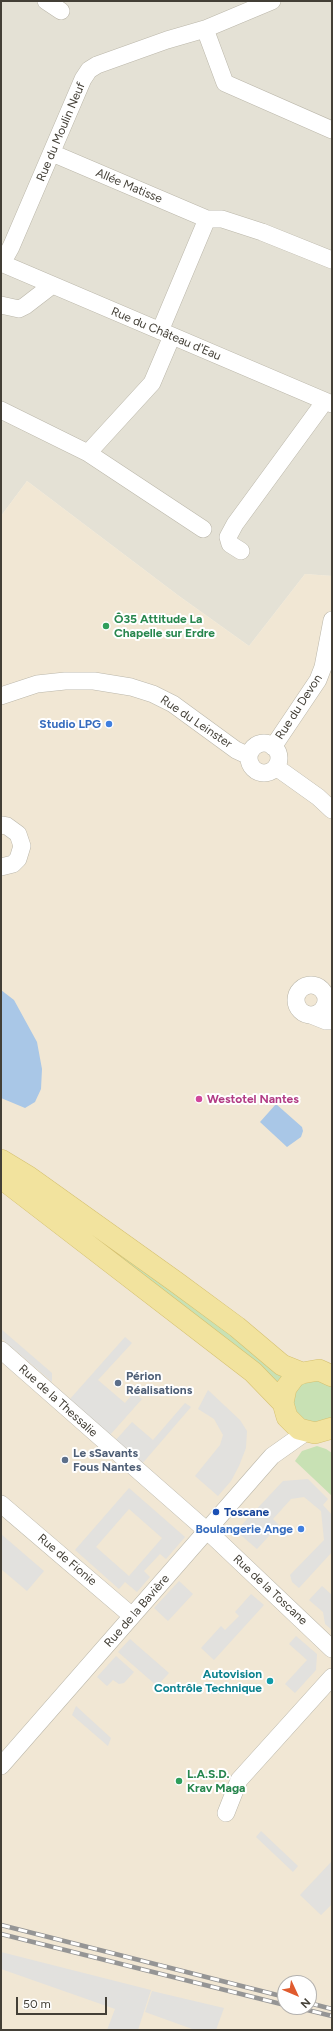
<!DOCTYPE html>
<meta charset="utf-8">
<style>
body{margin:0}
#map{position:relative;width:333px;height:2031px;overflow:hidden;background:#f1efe6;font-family:Figtree,sans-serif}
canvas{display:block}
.frame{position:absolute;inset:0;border:2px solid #433f36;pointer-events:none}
.north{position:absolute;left:277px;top:1975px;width:40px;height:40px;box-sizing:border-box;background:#fff;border:1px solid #b4b2af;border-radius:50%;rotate:134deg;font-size:11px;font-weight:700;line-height:16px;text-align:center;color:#433f36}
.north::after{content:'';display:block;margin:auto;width:14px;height:18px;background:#e05b2e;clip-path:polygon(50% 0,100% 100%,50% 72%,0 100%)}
.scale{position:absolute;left:16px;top:1997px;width:91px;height:18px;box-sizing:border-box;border:2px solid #433f36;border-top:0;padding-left:5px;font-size:12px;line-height:14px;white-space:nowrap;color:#433f36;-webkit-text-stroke:3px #fff;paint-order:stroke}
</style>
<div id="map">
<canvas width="333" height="2031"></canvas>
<div class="frame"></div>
<div class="north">N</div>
<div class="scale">50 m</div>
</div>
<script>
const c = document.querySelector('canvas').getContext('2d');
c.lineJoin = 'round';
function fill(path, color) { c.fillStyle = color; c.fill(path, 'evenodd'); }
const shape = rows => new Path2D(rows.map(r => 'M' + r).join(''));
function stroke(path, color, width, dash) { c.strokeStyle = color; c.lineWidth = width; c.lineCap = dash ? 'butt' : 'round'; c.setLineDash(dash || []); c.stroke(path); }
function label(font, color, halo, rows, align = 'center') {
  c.font = font + ' Figtree,sans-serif'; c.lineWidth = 4; c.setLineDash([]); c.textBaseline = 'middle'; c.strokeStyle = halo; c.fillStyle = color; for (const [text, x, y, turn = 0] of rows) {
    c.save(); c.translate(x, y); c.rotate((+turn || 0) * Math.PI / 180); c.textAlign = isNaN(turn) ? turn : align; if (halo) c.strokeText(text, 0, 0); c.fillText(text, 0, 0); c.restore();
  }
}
const residential = shape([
 [1,1,332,1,332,576,305,574,249,646,179,596,27,481,1,516]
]);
const commercial = shape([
 [27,481,179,596,249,646,305,574,332,576,332,2030,1,2030,1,516],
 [285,1983,309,1983,309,2007,285,2007]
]);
const green = shape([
 [68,1208,291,1373,280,1390,89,1239],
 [314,1379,332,1387,332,1417,327,1421,310,1424,295,1414,293,1397,298,1386],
 [317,1446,326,1449,332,1453,332,1496,295,1461,302,1451]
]);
const parking = shape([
 [1,1329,52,1373,52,1382,1,1338],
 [125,1337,132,1343,98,1380,125,1403,134,1392,142,1399,110,1435,70,1399],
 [208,1390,240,1420,247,1431,246,1448,239,1466,231,1481,218,1496,195,1476,220,1445,223,1435,214,1419,198,1409],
 [185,1403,191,1407,141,1465,114,1442,132,1422,153,1440],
 [308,1479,328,1499,323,1505,332,1515,332,1552,299,1588,292,1582,290,1575,324,1540,321,1511,304,1497,291,1499,273,1519,279,1525,257,1549,236,1531,283,1481],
 [129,1488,185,1537,166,1559,160,1554,144,1571,150,1577,137,1592,125,1582,119,1589,75,1550],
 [129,1509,162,1538,129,1576,96,1547],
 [1,1534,44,1571,27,1591,1,1569],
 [179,1581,193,1594,168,1621,154,1608],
 [322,1586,332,1595,332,1630,325,1624,323,1612,309,1600],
 [251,1594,264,1605,214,1660,201,1648,221,1626,225,1630,239,1616,235,1612],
 [296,1636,317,1654,316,1670,295,1693,285,1684,307,1660,289,1644],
 [130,1639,169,1673,157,1686,118,1652],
 [116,1656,134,1672,124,1683,119,1684,113,1680,107,1686,97,1677],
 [76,1706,111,1738,108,1746,72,1715],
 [261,1831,298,1866,293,1872,256,1837],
 [332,1861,332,1904,321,1915,300,1895],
 [1,1952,151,1990,138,2030,107,2030,115,2009,1,1969],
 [152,1991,224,2008,216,2030,195,2030,145,2012]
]);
const water = shape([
 [1,990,14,1000,37,1042,42,1069,41,1089,35,1102,25,1108,1,1098],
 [276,1104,302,1127,303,1131,301,1137,287,1147,260,1122]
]);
const minor = shape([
 [46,1,61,11],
 [205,29,225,83,332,130],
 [52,153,207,219,222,219,262,232,332,260],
 [1,263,332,404],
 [2,263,11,247,83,79,89,70,97,65,167,40,205,29,272,1],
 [1,305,19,309,25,306,51,286],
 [160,331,207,219],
 [1,410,88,453,203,529],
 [88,453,152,383,172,336],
 [241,551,230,544,228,537,235,524,325,401],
 [1,696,37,684,65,681,94,681,131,687,153,694,173,704,236,750,249,756],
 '249 758a15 15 0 1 1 30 0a15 15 0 1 1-30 0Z',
 [273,747,318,680,323,667,332,620],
 [276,767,318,797,332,810],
 [1,825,7,826,18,834,22,846,18,859,13,864,1,867],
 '296 1000a15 15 0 1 1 30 0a15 15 0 1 1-30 0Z',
 [311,1015,326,1021,332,1021],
 [1,1350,215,1538,332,1649],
 [1,1504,132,1616],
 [1,1766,258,1472,272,1456,306,1432],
 [226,1813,239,1780,332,1677]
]);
const major = shape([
 [1,1160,29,1177,176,1282,237,1327,282,1365,302,1373],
 [1,1178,253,1372,283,1403],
 [332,1376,319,1370,302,1373,295,1376,286,1388,283,1403,287,1417,299,1429,315,1433,332,1428]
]);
const rail = shape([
 [1,1925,285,1997],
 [1,1934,285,2005],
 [309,2003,332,2009],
 [295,2007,332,2016]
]);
const markers = [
 [106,626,4,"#2e9e5b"],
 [109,724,4,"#3f7fe0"],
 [199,1099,4,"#d1479c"],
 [118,1383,4,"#5c6f8a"],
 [65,1460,4,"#5c6f8a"],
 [216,1512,4,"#1a4fb4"],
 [301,1529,4,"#3f7fe0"],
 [270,1681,4,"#0f9aa8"],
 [179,1781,4,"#2e9e5b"]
];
const streetNames = [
 ["Rue du Moulin Neuf",61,132,-67],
 ["Allée Matisse",129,186,23],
 ["Rue du Château d'Eau",166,334,23],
 ["Rue du Devon",299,707,-57],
 ["Rue du Leinster",196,722,34],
 ["Rue de la Thessalie",58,1401,42],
 ["Rue de Fionie",67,1560,40],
 ["Rue de la Toscane",270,1590,43],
 ["Rue de la Bavière",137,1611,-49]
];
const leisureNames = [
 ["Ô35 Attitude La",114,619],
 ["Chapelle sur Erdre",114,633],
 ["L.A.S.D.",187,1774],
 ["Krav Maga",187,1788]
];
const shopNames = [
 ["Studio LPG",101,724],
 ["Boulangerie Ange",293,1529]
];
const hotelNames = [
 ["Westotel Nantes",207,1099]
];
const serviceNames = [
 ["Périon",126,1376],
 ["Réalisations",126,1390],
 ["Le sSavants",73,1453],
 ["Fous Nantes",73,1467]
];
const transitNames = [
 ["Toscane",224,1512]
];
const cultureNames = [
 ["Autovision",262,1674],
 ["Contrôle Technique",262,1688]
];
fill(residential, '#e4e1d5');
fill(commercial, '#f1e7d4');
fill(green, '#c8e1b4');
fill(parking, '#e2e1de');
fill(water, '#a9c7e7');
stroke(minor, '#bbb7aa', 18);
stroke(major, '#d5c171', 22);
stroke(minor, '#fff', 17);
stroke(major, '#f2e39e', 21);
stroke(rail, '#959595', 4.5);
stroke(rail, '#fff', 3, [9]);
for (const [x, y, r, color] of markers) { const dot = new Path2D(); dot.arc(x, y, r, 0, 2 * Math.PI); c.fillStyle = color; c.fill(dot); stroke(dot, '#fff', 1.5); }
label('12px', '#433f36', '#fff', streetNames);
label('bold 12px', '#27864d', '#fff', leisureNames, 'left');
label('bold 12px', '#366cbe', '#fff', shopNames, 'right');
label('bold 12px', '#b23c85', '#fff', hotelNames, 'left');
label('bold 12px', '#4e5e75', '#fff', serviceNames, 'left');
label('bold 12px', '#164399', '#fff', transitNames, 'left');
label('bold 12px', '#0d838f', '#fff', cultureNames, 'right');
</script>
